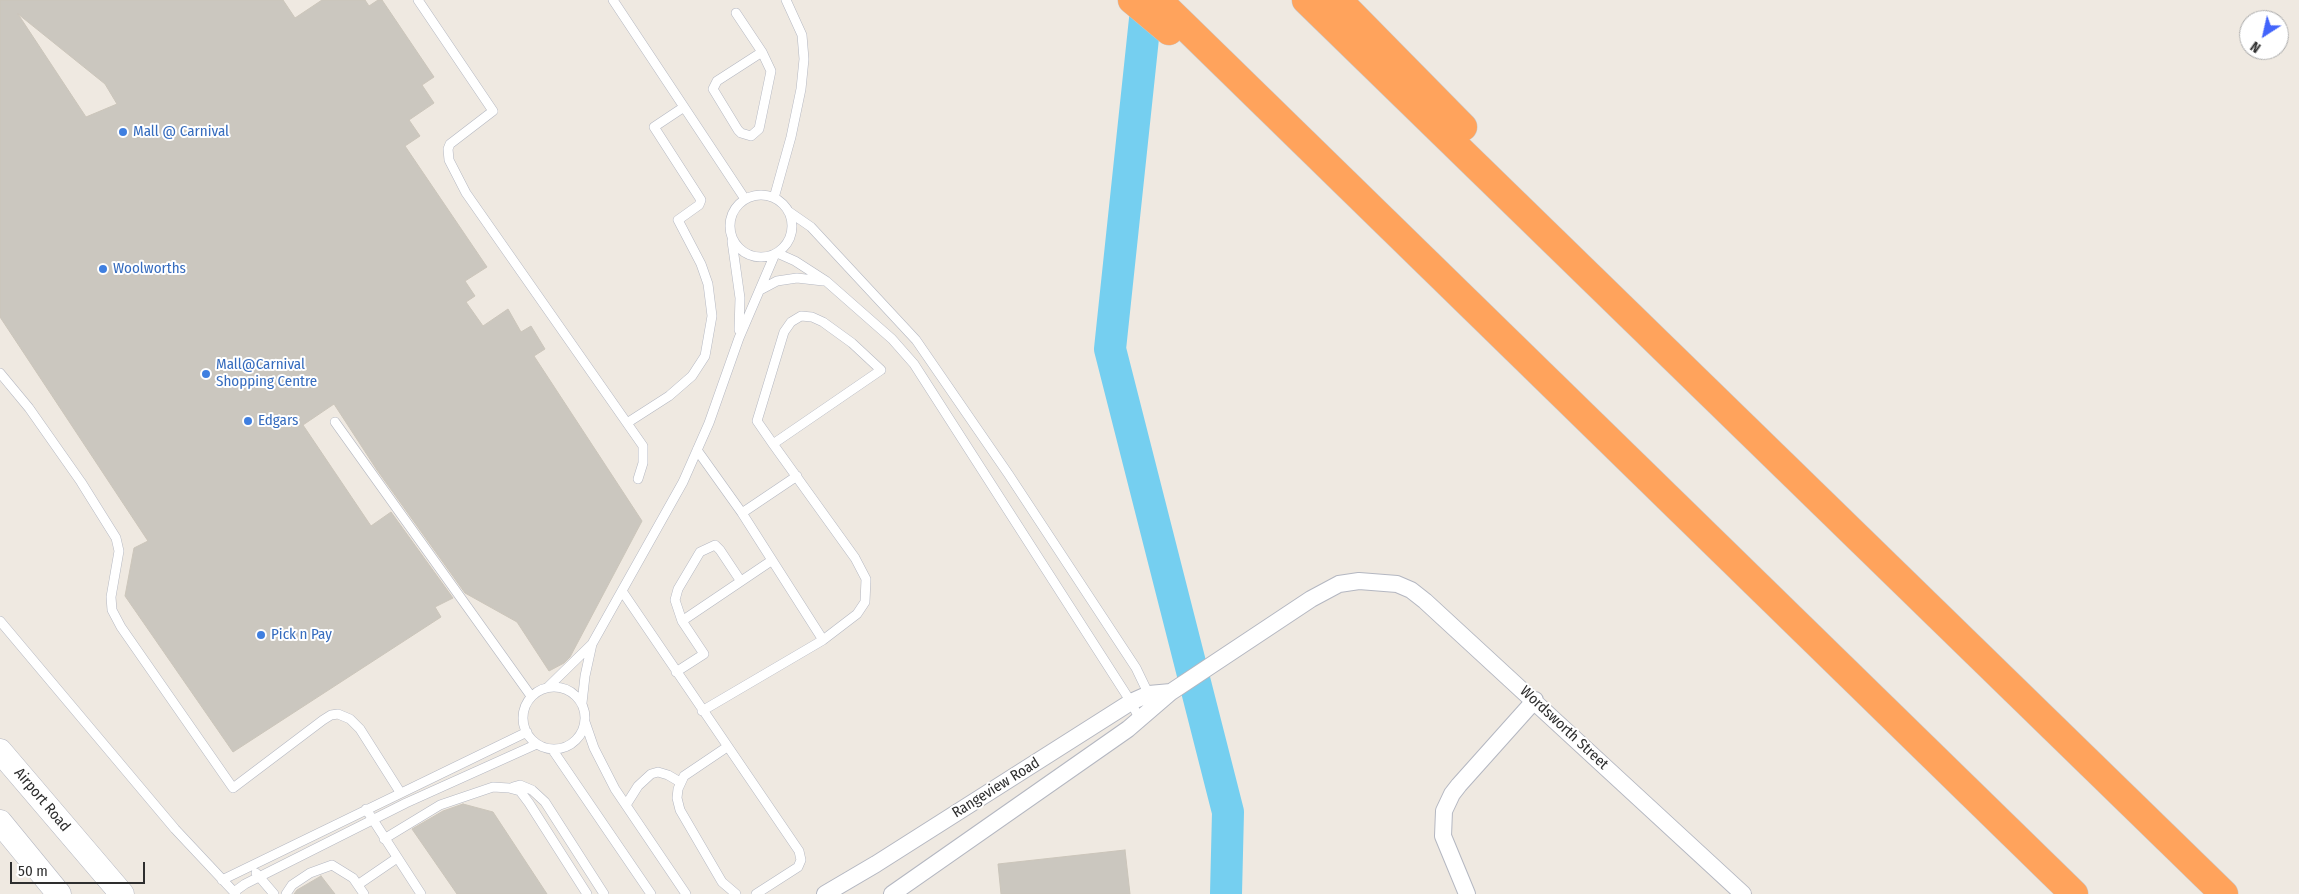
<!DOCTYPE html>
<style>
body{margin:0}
#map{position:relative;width:2299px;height:894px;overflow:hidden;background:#efe9e1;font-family:"Fira Sans Condensed",sans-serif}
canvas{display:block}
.north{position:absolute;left:2239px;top:10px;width:50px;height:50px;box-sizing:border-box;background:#fff;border:1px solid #ababab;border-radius:50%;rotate:215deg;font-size:14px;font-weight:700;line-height:20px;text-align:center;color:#2e2e2e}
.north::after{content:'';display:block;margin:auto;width:18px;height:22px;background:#4264fb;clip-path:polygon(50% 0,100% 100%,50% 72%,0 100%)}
.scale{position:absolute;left:10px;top:862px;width:135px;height:22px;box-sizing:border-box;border:2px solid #2e2e2e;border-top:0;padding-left:6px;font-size:15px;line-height:18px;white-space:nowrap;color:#2e2e2e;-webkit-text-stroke:4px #fff;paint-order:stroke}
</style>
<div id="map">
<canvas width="2299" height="894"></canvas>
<div class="north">N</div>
<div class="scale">50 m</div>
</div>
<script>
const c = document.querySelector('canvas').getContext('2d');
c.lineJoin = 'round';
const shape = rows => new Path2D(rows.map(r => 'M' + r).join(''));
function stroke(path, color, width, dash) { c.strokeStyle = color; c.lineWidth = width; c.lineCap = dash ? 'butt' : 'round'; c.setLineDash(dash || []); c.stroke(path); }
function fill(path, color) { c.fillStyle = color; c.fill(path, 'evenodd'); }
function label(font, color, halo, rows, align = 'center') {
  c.font = font + ' "Fira Sans Condensed",sans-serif'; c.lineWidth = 4; c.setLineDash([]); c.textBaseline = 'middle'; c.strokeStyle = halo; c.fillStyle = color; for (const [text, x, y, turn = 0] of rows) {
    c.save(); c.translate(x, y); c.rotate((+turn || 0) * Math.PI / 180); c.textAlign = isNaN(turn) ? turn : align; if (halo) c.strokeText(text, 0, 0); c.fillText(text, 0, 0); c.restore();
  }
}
const river = shape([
 [1147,0,1110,349,1228,812,1226,894]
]);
const building = shape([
 [0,0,283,0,295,18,322,0,365,0,369,6,378,0,382,0,434,77,422,85,434,103,409,120,420,136,405,146,487,267,465,281,475,296,466,302,483,326,508,309,521,332,531,326,545,349,534,356,642,521,570,657,564,663,549,671,517,622,465,593,377,470,334,404,303,425,371,526,391,512,453,598,435,607,441,617,233,752,125,596,134,548,148,541,0,317,0,0],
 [18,14,105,84,117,104,86,117,18,14],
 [463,804,493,812,547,894,457,894,412,829,443,811,463,804],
 [1125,850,1130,894,1001,894,998,864,1125,850],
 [321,876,335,894,294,894,297,890,321,876]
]);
const service = shape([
 [418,0,493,111,450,144,448,149,449,160,466,193,643,446,643,463,638,479],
 [613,0,745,199],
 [736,13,762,52,771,71,759,129,751,136,741,133,738,130,713,89,717,81,762,52],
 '730 226a31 31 0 1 1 62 0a31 31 0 1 1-62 0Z',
 [774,198,791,137,801,89,804,59,802,35,786,0],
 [788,211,811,227,916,340,1009,475,1136,668,1150,697],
 [732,241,740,298,739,330],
 [777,253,795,261,826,281,892,339,914,364,1131,702,1140,720],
 [760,290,777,281,797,278,823,281],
 [0,373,29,408,81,482,116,538,119,551,111,597,112,610,121,627,233,788,323,720,331,715,338,714,350,719,360,729,400,792],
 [335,422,531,696],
 [627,423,669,396,692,376,705,356,712,316,708,284,701,264,678,220,699,205,701,200,654,127,684,107],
 [697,450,742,513,823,640],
 [742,513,797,476],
 [622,591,799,851,801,860,798,867,756,894],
 [0,621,175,829,236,894],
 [682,621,771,561],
 [676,672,704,654,682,621,675,600,678,589,700,552,715,545,720,550,740,580],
 [548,687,592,644,683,482,709,423,739,338,775,254],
 '523 718a31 31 0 1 1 62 0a31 31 0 1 1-62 0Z',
 [582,703,585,676,592,644],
 [702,711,823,640,857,614,865,602,866,579,855,558,773,444,757,421,784,332,791,322,801,316,812,317,823,322,852,343,881,370,773,444],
 [585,722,594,748,615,789,686,894],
 [727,747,684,776,678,789,677,798,680,810,722,882,736,894],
 [552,749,651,894],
 [513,787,520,785,532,790,545,802,604,894],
 [626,805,638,786,651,774,658,772,668,775,680,782],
 [366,809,421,894],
 [384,839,440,805,493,787,509,788,520,791,529,803,587,894],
 [256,873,274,894],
 [222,880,527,732],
 [359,884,397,858],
 [234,892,245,884,406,803,537,744],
 [286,894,292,885,310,873,332,865,353,878,364,894]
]);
const minor = shape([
 [825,894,876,864,1131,702,1149,694,1171,692],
 [892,894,1128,729,1171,692,1311,599,1339,584,1359,581,1397,584,1411,590,1425,601,1743,894],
 [1467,894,1443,836,1444,811,1452,794,1459,785,1535,700]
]);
const secondary = shape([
 [0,751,122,894],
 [0,822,59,894]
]);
const motorway = shape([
 [1132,0,1169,31],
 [1158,0,2074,894],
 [1306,0,2224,894],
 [1338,0,1463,127]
]);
const markers = [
 [123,132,5,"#3f7fe0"],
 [103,269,5,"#3f7fe0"],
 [206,374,5,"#3f7fe0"],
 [248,421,5,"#3f7fe0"],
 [261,635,5,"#3f7fe0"]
];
const shopNames = [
 ["Mall @ Carnival",133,132],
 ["Woolworths",113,269],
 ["Mall@Carnival",216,365],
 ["Shopping Centre",216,382],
 ["Edgars",258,421],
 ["Pick n Pay",271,635]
];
const streetNames = [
 ["Wordsworth Street",1564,728,43],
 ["Rangeview Road",996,788,-32],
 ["Airport Road",42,800,50]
];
stroke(river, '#75cff0', 32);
fill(building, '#cbc7bf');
stroke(building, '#cbc5ba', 1);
stroke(service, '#b4b7c1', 10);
stroke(minor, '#b4b7c1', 18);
stroke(secondary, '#b4b7c1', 25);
stroke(motorway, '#c9c9c9', 29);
stroke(service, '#fff', 9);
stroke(minor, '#fff', 16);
stroke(secondary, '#fff', 24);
stroke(motorway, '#ffa35c', 28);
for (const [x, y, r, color] of markers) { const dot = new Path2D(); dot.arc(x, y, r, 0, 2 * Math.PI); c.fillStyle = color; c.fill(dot); stroke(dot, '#fff', 2); }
label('15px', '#366cbe', '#fff', shopNames, 'left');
label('15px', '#2e2e2e', '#fff', streetNames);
</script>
